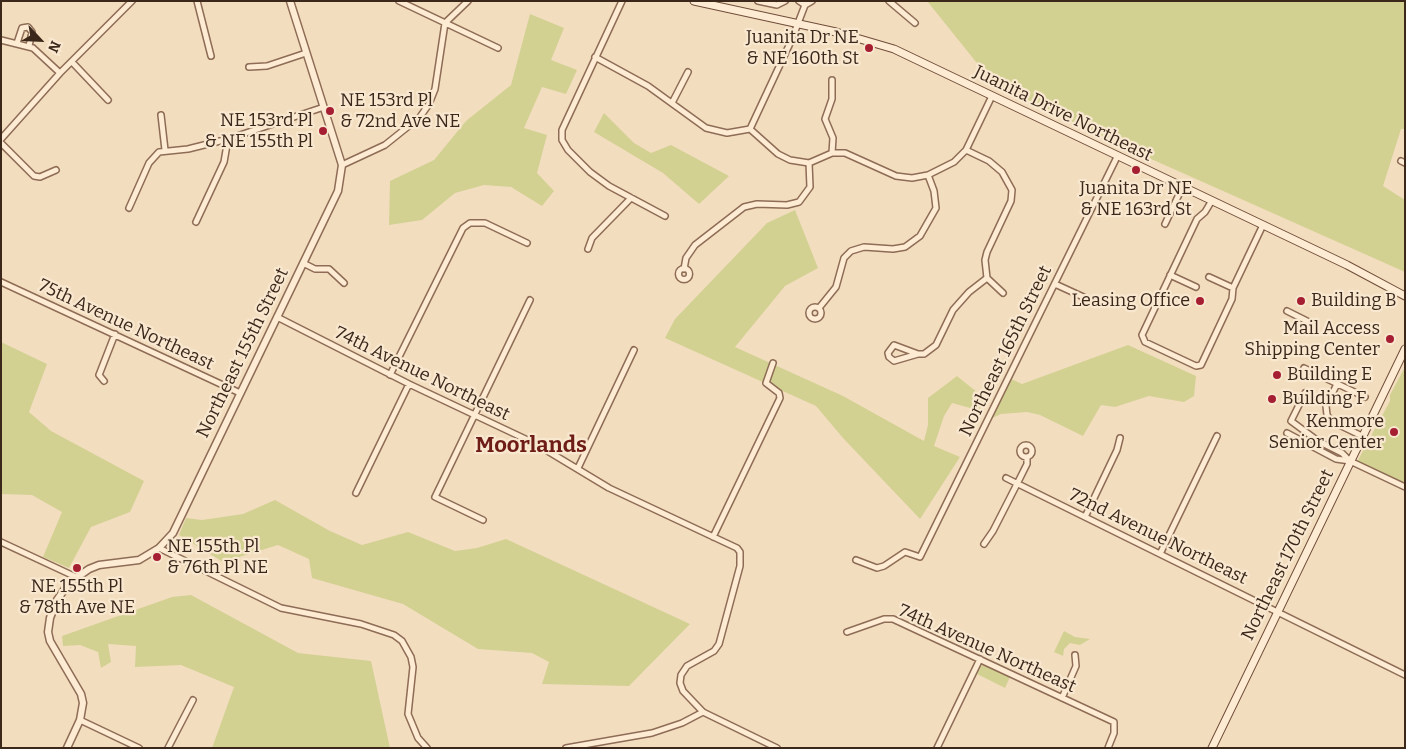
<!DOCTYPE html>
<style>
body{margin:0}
#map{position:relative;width:1406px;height:749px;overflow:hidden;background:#f3ddbf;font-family:Bitter,serif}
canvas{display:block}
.frame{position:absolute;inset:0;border:2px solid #3c271b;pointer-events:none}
.north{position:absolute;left:15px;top:15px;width:50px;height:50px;-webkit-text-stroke:4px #f9e8d0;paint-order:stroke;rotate:115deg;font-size:14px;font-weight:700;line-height:20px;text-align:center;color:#3c271b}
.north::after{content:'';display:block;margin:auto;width:18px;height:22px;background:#3c271b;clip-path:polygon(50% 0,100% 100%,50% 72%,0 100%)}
</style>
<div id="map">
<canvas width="1406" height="749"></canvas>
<div class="frame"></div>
<div class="north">N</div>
</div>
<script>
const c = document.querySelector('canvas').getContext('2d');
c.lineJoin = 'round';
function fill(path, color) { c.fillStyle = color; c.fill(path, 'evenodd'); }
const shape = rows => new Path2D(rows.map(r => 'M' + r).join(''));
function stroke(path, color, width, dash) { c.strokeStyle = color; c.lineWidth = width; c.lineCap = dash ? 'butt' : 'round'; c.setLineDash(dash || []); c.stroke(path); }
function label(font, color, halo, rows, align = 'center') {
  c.font = font + ' Bitter,serif'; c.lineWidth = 4.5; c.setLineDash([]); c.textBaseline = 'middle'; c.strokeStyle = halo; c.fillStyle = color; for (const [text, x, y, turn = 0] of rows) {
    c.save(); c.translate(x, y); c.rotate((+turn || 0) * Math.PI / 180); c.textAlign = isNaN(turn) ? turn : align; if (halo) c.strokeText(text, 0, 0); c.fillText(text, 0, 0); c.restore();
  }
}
const green = shape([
 [927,1,1405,1,1405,129,1401,129,1383,186,1405,200,1405,272,1122,146,993,83],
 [530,14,564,28,551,60,577,70,566,94,542,87,524,128,547,135,537,173,554,191,542,206,511,187,484,185,455,193,422,220,389,225,390,181,434,160,466,121,511,85],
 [604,113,634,143,651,153,671,145,729,176,699,204,663,173,594,132],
 [795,210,818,268,785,286,735,347,843,396,924,441,928,425,928,398,957,376,988,401,981,411,952,403,944,416,934,446,960,457,920,519,843,438,816,406,665,338,675,319,767,223],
 [1,342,47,364,29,412,51,431,144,481,130,512,91,527,69,568,43,557,62,512,32,495,1,494],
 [1128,345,1196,376,1194,396,1184,402,1149,396,1115,407,1101,405,1083,436,1040,415,1027,412,1001,414,988,420,1009,378,1022,384],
 [1405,367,1405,485,1357,462,1390,401,1390,395],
 [275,500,330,531,362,545,408,532,455,551,477,548,506,539,690,624,629,686,542,684,549,662,532,653,478,649,403,604,312,578,309,559,278,545,223,562,179,535,186,518,202,520,243,514],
 [191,595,298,653,371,661,390,748,212,748,234,687,181,665,135,667,136,646,108,644,111,662,101,668,98,652,80,645,63,646,62,636,172,597],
 [1064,631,1075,637,1090,639,1080,645,1070,643,1064,649,1063,656,1061,655,1054,652],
 [986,665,1010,677,1005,688,977,674,981,666]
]);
const minor = shape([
 [197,1,211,56],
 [399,1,498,48],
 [622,1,562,130,562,140,568,150,590,172,609,186,665,216],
 [758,1,777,5,785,1],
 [799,1,805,5,812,1],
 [889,1,915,23],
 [1,40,33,48,60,73],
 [17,43,22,28,28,27,32,32,29,46],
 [595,57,648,86,706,128,727,133,750,129,778,154,790,160,809,163,832,153,845,153,896,176,912,178,928,175],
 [72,62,108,100],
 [249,67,267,66,306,53],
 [832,80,832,99,825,119,833,138,832,153],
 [672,103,688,72],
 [161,115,165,150],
 [750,129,792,39,805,5],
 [1,139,60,73,132,1],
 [1,143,34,176,40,177,56,170],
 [1401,161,1405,163],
 [342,165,385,145,420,117,429,104,435,89,445,23,468,1],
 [1211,202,1205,212,1197,219,1142,335,1145,342,1196,366,1201,365,1232,299,1233,288,1262,227],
 [129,208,149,163,159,152,188,149,228,139,324,107],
 [196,222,224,162,228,139],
 [1165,224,1182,188],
 [588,249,592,238,631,198],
 [303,263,315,269,329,269,344,283],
 '678.5 274a5.5 5.5 0 1 1 11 0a5.5 5.5 0 1 1-11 0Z',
 [684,269,686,258,695,245,744,207,757,204,787,205,799,202,810,187,809,163],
 [1170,275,1196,287],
 [1209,277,1233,288],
 [987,278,1003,293],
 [1,282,240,393],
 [1055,284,1092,301,1102,301],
 '809 313a6 6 0 1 1 12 0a6 6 0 1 1-12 0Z',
 [819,308,836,287,844,258,851,251,864,247,893,249,905,247,920,236,936,208,934,191,928,175,954,162,966,150,992,96],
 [1287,311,1313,324],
 [277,317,409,384,536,444,609,488,737,548,740,552,740,566,719,644,714,651,687,666,681,675,680,683,683,691,703,712,777,748],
 [918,354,894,361,889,357,888,353,894,345,918,354,924,354,936,345,953,310,969,292,987,278,985,260,987,252,1011,201,1012,190,1002,172,989,161,966,150],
 [1304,368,1365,397],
 [390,375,463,228,470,223,485,223,527,243],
 [104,381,99,375,115,334],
 [1337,384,1326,406,1327,415,1331,421,1362,436],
 [1305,393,1291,421,1318,441,1342,453,1350,461],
 [1287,433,1336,459,1350,461,1405,487],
 '1020 451a6 6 0 1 1 12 0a6 6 0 1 1-12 0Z',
 [578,468,634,350],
 [1006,478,1405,675],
 [356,493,409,384],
 [1085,517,1117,450,1120,438],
 [483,520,435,497,530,300],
 [713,537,780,398,779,393,766,383,773,363],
 [1,542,76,577],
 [984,544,993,531,1017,484,1027,464,1027,458],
 [159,548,281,608,361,624,394,635,402,641,411,657,413,667,408,714,418,738,427,748],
 [1160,554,1217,436],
 [856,560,877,568,884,566,905,552,920,557,1117,157],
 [847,632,884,619,893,619,1114,722,1114,733,1108,748],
 [1062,698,1076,666,1075,655],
 [80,720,139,748],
 [168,748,193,700],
 [566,748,652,733,682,723,703,712],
 [937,748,980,659]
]);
const tertiary = shape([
 [67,748,80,720,83,703,81,694,50,641,48,632,50,618,57,600,69,583,89,569,99,565,139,560,159,548,173,533,338,191,342,165,290,1]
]);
const secondary = shape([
 [694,1,836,32,894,49,1347,265,1405,296],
 [1212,748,1405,349]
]);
const markers = [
 [869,48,5,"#a51e31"],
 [330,111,5,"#a51e31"],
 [323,131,5,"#a51e31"],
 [1136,170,5,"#a51e31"],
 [1200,301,5,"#a51e31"],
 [1301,301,5,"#a51e31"],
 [1390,339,5,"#a51e31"],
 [1277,375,5,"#a51e31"],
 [1272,399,5,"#a51e31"],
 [1394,432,5,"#a51e31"],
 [157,557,5,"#a51e31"],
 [77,568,5,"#a51e31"]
];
const poiNames = [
 ["Juanita Dr NE",859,38],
 ["& NE 160th St",859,59],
 ["NE 153rd Pl",340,101,"left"],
 ["& 72nd Ave NE",340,122,"left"],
 ["NE 153rd Pl",313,121],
 ["& NE 155th Pl",313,142],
 ["Juanita Dr NE",1136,189,"center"],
 ["& NE 163rd St",1136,210,"center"],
 ["Leasing Office",1190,301],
 ["Building B",1311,301,"left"],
 ["Mail Access",1380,329],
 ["Shipping Center",1380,350],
 ["Building E",1287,375,"left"],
 ["Building F",1282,399,"left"],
 ["Kenmore",1384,422],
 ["Senior Center",1384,443],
 ["NE 155th Pl",167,547,"left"],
 ["& 76th Pl NE",167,568,"left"],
 ["NE 155th Pl",77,587,"center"],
 ["& 78th Ave NE",77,608,"center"]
];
const streetNames = [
 ["Juanita Drive Northeast",1063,114,26],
 ["75th Avenue Northeast",126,325,25],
 ["Northeast 165th Street",1006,351,-64],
 ["Northeast 155th Street",243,353,-64],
 ["74th Avenue Northeast",422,374,26],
 ["72nd Avenue Northeast",1158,537,26],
 ["Northeast 170th Street",1288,555,-64],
 ["74th Avenue Northeast",987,649,24]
];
const districtNames = [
 ["Moorlands",531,446]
];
fill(green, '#d2d192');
stroke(minor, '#8e6c55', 8);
stroke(tertiary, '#8e6c55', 9);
stroke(secondary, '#704d38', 9);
stroke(minor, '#fdebd4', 5);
stroke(tertiary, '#fdebd4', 6);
stroke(secondary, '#fdebd4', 7);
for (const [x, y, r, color] of markers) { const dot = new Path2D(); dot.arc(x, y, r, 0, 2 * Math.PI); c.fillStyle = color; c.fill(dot); stroke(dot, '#f9e8d0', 2); }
label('18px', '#3c271b', '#f9e8d0', poiNames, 'right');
label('18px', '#3c271b', '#f9e8d0', streetNames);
label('bold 22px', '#6e1c16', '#f9e8d0', districtNames);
</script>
